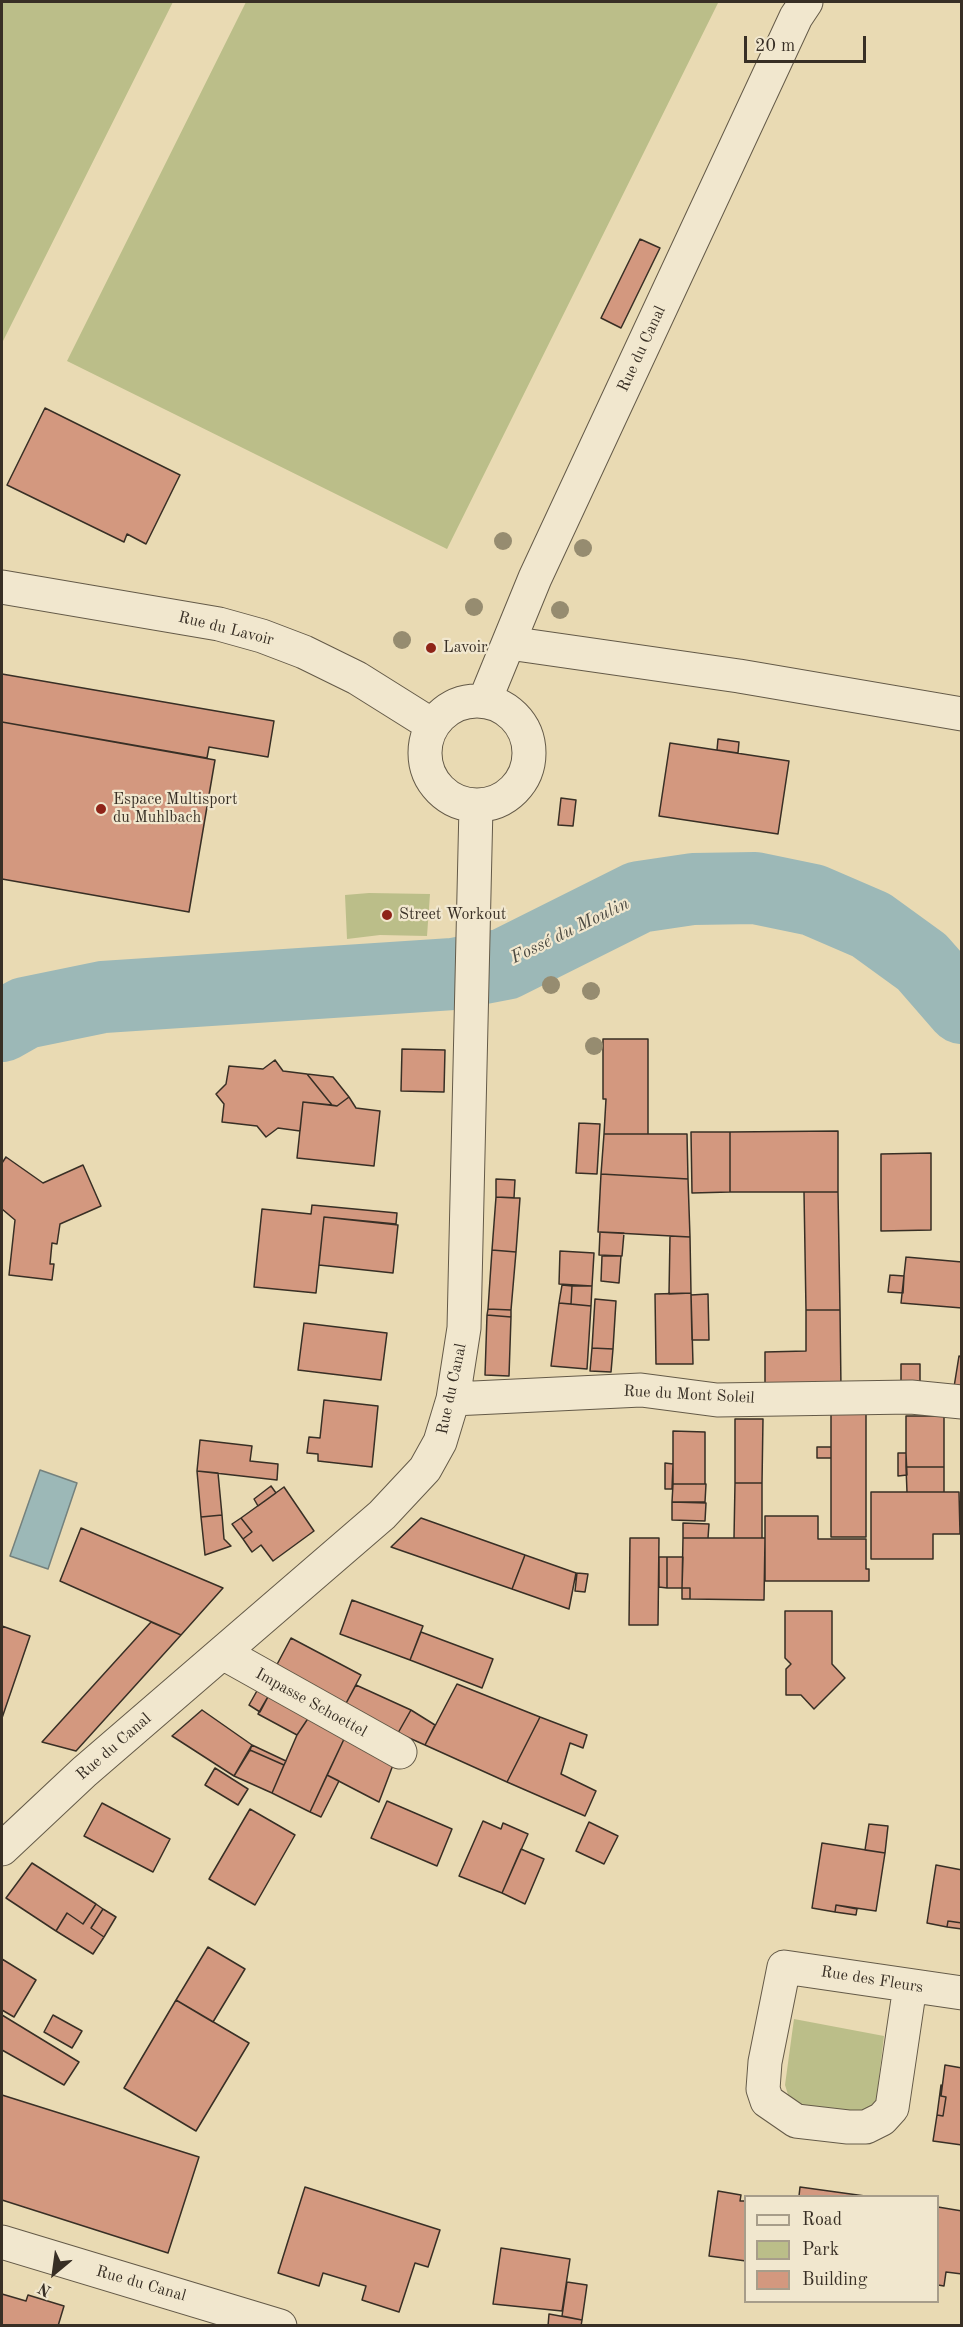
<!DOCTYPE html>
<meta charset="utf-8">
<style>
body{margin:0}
#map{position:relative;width:963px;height:2327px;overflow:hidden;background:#e9dab3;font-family:"Old Standard TT",serif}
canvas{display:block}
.frame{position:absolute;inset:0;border:3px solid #382f25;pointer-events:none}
.legend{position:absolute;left:744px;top:2195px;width:195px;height:108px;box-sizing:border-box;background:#f1e7ce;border:2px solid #a79d8a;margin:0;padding:8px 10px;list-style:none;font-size:18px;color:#382f25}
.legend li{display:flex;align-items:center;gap:12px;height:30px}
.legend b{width:30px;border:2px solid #a79d8a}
.north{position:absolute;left:24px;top:2243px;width:60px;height:60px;-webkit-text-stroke:4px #f1e7ce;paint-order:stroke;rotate:209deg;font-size:16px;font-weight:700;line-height:24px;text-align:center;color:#382f25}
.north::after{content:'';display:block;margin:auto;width:21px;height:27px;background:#382f25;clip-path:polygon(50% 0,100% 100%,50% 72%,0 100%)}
.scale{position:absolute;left:744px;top:36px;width:122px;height:27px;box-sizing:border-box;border:3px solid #382f25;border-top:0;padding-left:8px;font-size:18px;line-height:21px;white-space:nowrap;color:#382f25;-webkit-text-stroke:4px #f1e7ce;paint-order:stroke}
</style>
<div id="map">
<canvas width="963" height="2327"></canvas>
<div class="frame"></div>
<ul class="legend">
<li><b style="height:8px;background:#f1e7ce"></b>Road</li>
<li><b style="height:16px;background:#bbbe89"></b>Park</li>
<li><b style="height:16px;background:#d3987f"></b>Building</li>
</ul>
<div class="north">N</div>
<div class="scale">20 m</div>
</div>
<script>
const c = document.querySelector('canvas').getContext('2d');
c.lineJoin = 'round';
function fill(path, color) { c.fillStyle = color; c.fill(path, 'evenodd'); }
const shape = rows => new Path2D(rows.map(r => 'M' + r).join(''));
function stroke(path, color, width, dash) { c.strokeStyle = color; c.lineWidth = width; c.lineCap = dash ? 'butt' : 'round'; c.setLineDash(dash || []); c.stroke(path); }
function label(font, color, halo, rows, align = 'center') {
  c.font = font + ' "Old Standard TT",serif'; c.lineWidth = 4.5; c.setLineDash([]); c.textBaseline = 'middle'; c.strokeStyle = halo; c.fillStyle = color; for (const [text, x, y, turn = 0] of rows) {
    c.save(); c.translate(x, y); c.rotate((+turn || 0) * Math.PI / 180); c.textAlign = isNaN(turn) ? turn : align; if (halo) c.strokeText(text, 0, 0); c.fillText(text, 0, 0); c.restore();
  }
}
const green = shape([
 [2,2,173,2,2,343],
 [246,2,718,3,447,549,67,361],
 [369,893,430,894,427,936,380,935,347,939,345,895],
 [794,2019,884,2036,876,2102,868,2109,854,2113,810,2108,790,2101,785,2085]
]);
const water = shape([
 [40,1470,77,1483,48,1569,10,1556,40,1470]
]);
const river = shape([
 [2,1026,25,1013,103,997,453,974,505,964,639,897,693,889,755,888,813,900,871,925,922,962,962,1008]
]);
const building = shape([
 [640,239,660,248,621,328,601,318,640,239],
 [45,408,180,475,146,544,127,534,124,542,7,485,45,408],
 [2,674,274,721,268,757,209,747,207,758,2,722,2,674],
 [2,722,215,760,189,912,2,879,2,722],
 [718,739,739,742,738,753,717,750,718,739],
 [670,743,789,761,778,834,659,816,670,743],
 [561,798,576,800,573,826,558,825,561,798],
 [603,1039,648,1039,648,1134,604,1134,606,1099,603,1099,603,1039],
 [402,1049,445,1050,444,1092,401,1091,402,1049],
 [275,1060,283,1071,307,1074,332,1105,303,1102,300,1131,278,1128,266,1137,257,1126,222,1122,224,1104,216,1094,226,1084,229,1066,263,1069,275,1060],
 [307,1074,333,1077,349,1097,337,1106,332,1105,307,1074],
 [349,1097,356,1108,380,1111,374,1166,297,1158,303,1102,337,1106,349,1097],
 [579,1123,600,1124,597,1174,576,1173,579,1123],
 [838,1131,838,1192,730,1192,730,1132,838,1131],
 [691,1132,730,1132,730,1192,692,1193,691,1132],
 [604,1134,687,1134,688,1179,601,1174,604,1134],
 [931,1153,931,1230,881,1231,881,1154,931,1153],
 [6,1157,43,1183,83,1165,101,1206,60,1224,57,1244,52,1243,50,1264,54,1264,52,1280,9,1275,15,1220,2,1209,2,1163,6,1157],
 [601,1174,688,1179,690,1237,598,1232,601,1174],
 [496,1179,515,1180,514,1198,496,1197,496,1179],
 [804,1192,838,1192,840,1310,806,1310,804,1192],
 [496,1197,520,1198,516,1252,492,1250,496,1197],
 [312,1205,397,1213,396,1224,324,1217,316,1293,254,1287,262,1209,311,1214,312,1205],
 [324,1217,398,1225,393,1273,319,1265,324,1217],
 [600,1232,624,1233,622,1256,599,1255,600,1232],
 [670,1236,690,1237,691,1293,669,1294,670,1236],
 [492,1250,516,1252,511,1310,488,1309,492,1250],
 [560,1251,594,1253,592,1286,559,1284,560,1251],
 [602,1256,621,1256,619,1283,601,1281,602,1256],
 [906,1257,962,1262,962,1308,901,1303,906,1257],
 [890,1275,904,1276,903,1293,888,1292,890,1275],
 [562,1285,572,1286,571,1304,559,1303,562,1285],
 [572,1286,592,1286,591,1306,571,1304,572,1286],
 [691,1293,693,1364,656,1364,655,1294,691,1293],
 [708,1294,709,1340,692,1340,691,1295,708,1294],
 [595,1299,616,1301,613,1349,592,1348,595,1299],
 [559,1303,591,1306,587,1369,551,1366,559,1303],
 [488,1309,511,1310,511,1317,487,1315,488,1309],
 [806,1310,840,1310,841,1389,765,1390,765,1352,806,1351,806,1310],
 [487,1315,511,1317,509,1376,485,1375,487,1315],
 [304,1323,387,1333,381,1380,298,1370,304,1323],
 [592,1348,613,1349,611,1372,590,1371,592,1348],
 [959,1356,962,1357,962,1389,954,1387,959,1356],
 [901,1364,920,1364,920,1387,901,1387,901,1364],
 [324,1400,378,1406,372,1467,318,1461,318,1454,307,1453,309,1437,320,1438,324,1400],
 [866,1411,866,1537,831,1537,831,1412,866,1411],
 [906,1416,944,1416,944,1467,906,1467,906,1416],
 [735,1419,763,1419,762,1483,735,1483,735,1419],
 [673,1431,705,1432,705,1484,673,1484,673,1431],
 [200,1440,252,1446,250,1461,278,1464,277,1480,197,1471,200,1440],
 [817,1447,831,1447,831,1458,817,1458,817,1447],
 [898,1453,906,1453,907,1475,898,1476,898,1453],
 [665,1463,673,1464,672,1489,665,1489,665,1463],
 [906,1467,944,1467,944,1492,907,1492,906,1467],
 [197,1471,218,1473,222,1515,201,1517,197,1471],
 [735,1483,762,1483,762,1538,734,1538,735,1483],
 [673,1484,706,1484,705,1502,672,1502,673,1484],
 [271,1486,276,1493,258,1506,254,1499,271,1486],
 [284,1487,314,1531,273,1561,261,1545,252,1552,243,1539,252,1532,241,1518,284,1487],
 [871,1492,959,1492,960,1534,933,1534,933,1559,871,1559,871,1492],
 [672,1502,706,1503,705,1521,672,1520,672,1502],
 [222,1515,224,1539,231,1546,205,1555,201,1517,222,1515],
 [765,1516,818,1516,818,1539,866,1539,866,1569,869,1569,869,1581,765,1581,765,1516],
 [241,1518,252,1532,243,1539,232,1524,241,1518],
 [421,1518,525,1555,512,1589,391,1547,421,1518],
 [683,1523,709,1524,708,1538,683,1538,683,1523],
 [81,1528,223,1588,181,1635,60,1581,81,1528],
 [630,1538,659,1538,658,1625,629,1625,630,1538],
 [683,1538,765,1538,764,1600,690,1599,690,1588,682,1588,683,1538],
 [525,1555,576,1573,569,1609,512,1589,525,1555],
 [659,1557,667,1557,667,1588,659,1587,659,1557],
 [667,1557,683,1557,682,1588,667,1588,667,1557],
 [577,1573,588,1574,585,1592,575,1591,577,1573],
 [682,1588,690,1588,690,1599,682,1599,682,1588],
 [352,1600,423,1626,410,1660,340,1634,352,1600],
 [785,1611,832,1611,832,1664,845,1678,814,1709,801,1695,786,1695,786,1669,791,1664,785,1658,785,1611],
 [151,1622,181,1635,76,1751,42,1742,151,1622],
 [2,1626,30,1636,2,1718,2,1626],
 [421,1632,493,1659,482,1688,410,1660,421,1632],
 [291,1638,361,1675,343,1709,273,1672,291,1638],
 [457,1684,540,1717,507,1782,425,1745,457,1684],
 [356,1685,411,1710,398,1733,343,1709,356,1685],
 [258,1689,269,1695,260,1712,249,1705,258,1689],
 [269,1695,309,1717,297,1735,258,1714,269,1695],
 [202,1710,252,1745,234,1776,172,1736,202,1710],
 [411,1710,435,1725,425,1745,398,1733,411,1710],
 [309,1717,345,1737,310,1812,272,1793,297,1735,309,1717],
 [540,1717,587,1735,583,1748,570,1743,561,1774,596,1791,585,1816,507,1782,540,1717],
 [345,1737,393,1765,379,1802,327,1775,345,1737],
 [252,1745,286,1761,284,1765,250,1750,252,1745],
 [250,1750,284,1765,272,1793,234,1776,250,1750],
 [215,1768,248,1789,238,1805,205,1785,215,1768],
 [327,1775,339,1781,321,1817,310,1812,327,1775],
 [387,1801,452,1829,437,1866,371,1838,387,1801],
 [102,1803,170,1839,153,1872,84,1836,102,1803],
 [250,1809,295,1835,255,1905,209,1879,250,1809],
 [483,1821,501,1829,503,1823,528,1834,502,1893,459,1876,483,1821],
 [589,1822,618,1836,604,1864,576,1851,589,1822],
 [869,1824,888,1826,885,1853,865,1850,869,1824],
 [822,1843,885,1853,876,1911,836,1905,835,1912,812,1908,822,1843],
 [521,1849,544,1859,525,1904,502,1893,521,1849],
 [32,1863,96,1904,83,1924,67,1913,56,1931,6,1898,32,1863],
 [936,1865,962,1870,962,1923,948,1921,947,1927,927,1923,936,1865],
 [96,1904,103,1909,91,1928,104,1937,93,1954,56,1931,67,1913,83,1924,96,1904],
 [836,1905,857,1909,856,1915,835,1912,836,1905],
 [103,1909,116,1917,104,1937,91,1928,103,1909],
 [948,1921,962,1923,962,1929,947,1927,948,1921],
 [208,1947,245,1969,213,2022,176,2000,208,1947],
 [2,1959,36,1980,14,2017,2,2010,2,1959],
 [176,2000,249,2043,196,2131,124,2088,176,2000],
 [2,2015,79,2062,64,2085,2,2050,2,2015],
 [53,2015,82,2031,72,2048,44,2032,53,2015],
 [945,2065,962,2068,962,2145,933,2141,937,2115,943,2116,946,2097,941,2096,945,2065],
 [941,2085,941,2096,946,2097,943,2116,937,2115,941,2085],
 [2,2095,199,2157,168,2253,2,2200,2,2095],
 [305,2187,440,2230,428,2267,415,2263,399,2312,362,2300,366,2286,323,2273,319,2286,278,2273,305,2187],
 [800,2187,865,2196,799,2196,800,2187],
 [718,2191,741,2195,740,2201,746,2201,746,2261,709,2256,718,2191],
 [938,2207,962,2211,962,2274,946,2272,944,2286,938,2285,938,2207],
 [501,2248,570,2259,562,2311,493,2304,501,2248],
 [567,2282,587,2285,582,2320,562,2316,567,2282],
 [2,2294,26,2301,28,2295,64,2306,58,2326,2,2326,2,2294],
 [549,2314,582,2320,581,2326,548,2326,549,2314]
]);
const street = shape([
 [2,587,219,624,262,636,304,652,357,678,432,725],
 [509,643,739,676,962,714],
 [485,700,535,578,796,17,806,2],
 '425 753a52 52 0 1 1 104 0a52 52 0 1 1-104 0Z',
 [453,1399,641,1390,717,1400,911,1397,962,1402],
 [223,1653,400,1752],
 [2,1849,84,1772,382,1515,425,1469,440,1442,453,1399,464,1328,476,806],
 [910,1986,892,2108,882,2119,866,2127,848,2127,796,2121,767,2101,763,2089,765,2062,784,1967,962,1993],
 [2,2242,280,2326]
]);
const trees = [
 [503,541],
 [583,548],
 [474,607],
 [560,610],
 [402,640],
 [551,985],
 [591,991],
 [594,1046]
];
const markers = [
 [431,648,6,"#8f2418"],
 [101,809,6,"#8f2418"],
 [387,915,6,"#8f2418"]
];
const streetNames = [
 ["Rue du Canal",642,349,-65],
 ["Rue du Lavoir",226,629,14],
 ["Rue du Canal",452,1389,-78],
 ["Rue du Mont Soleil",689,1395,3],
 ["Impasse Schoettel",311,1703,29],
 ["Rue du Canal",114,1747,-41],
 ["Rue des Fleurs",872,1980,9],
 ["Rue du Canal",141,2284,16]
];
const poiNames = [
 ["Lavoir",443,648],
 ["Espace Multisport",113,800],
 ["du Muhlbach",113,818],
 ["Street Workout",399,915]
];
const waterNames = [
 ["Fossé du Moulin",570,931,-26]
];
fill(green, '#bbbe89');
fill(water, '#9cb8b7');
stroke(water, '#74817d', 1.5);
stroke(river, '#9cb8b7', 72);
fill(building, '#d3987f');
stroke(building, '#382f25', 1.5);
stroke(street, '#645a48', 35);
stroke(street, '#f1e7ce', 33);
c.fillStyle = '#968c70';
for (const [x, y] of trees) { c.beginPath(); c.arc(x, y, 9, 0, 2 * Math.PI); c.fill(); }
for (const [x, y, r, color] of markers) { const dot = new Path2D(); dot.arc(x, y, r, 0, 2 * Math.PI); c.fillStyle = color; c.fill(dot); stroke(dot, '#f1e7ce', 2); }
label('16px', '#382f25', '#f1e7ce', streetNames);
label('16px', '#382f25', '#f1e7ce', poiNames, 'left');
label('italic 18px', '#4c4a42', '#f1e7ce', waterNames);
</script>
